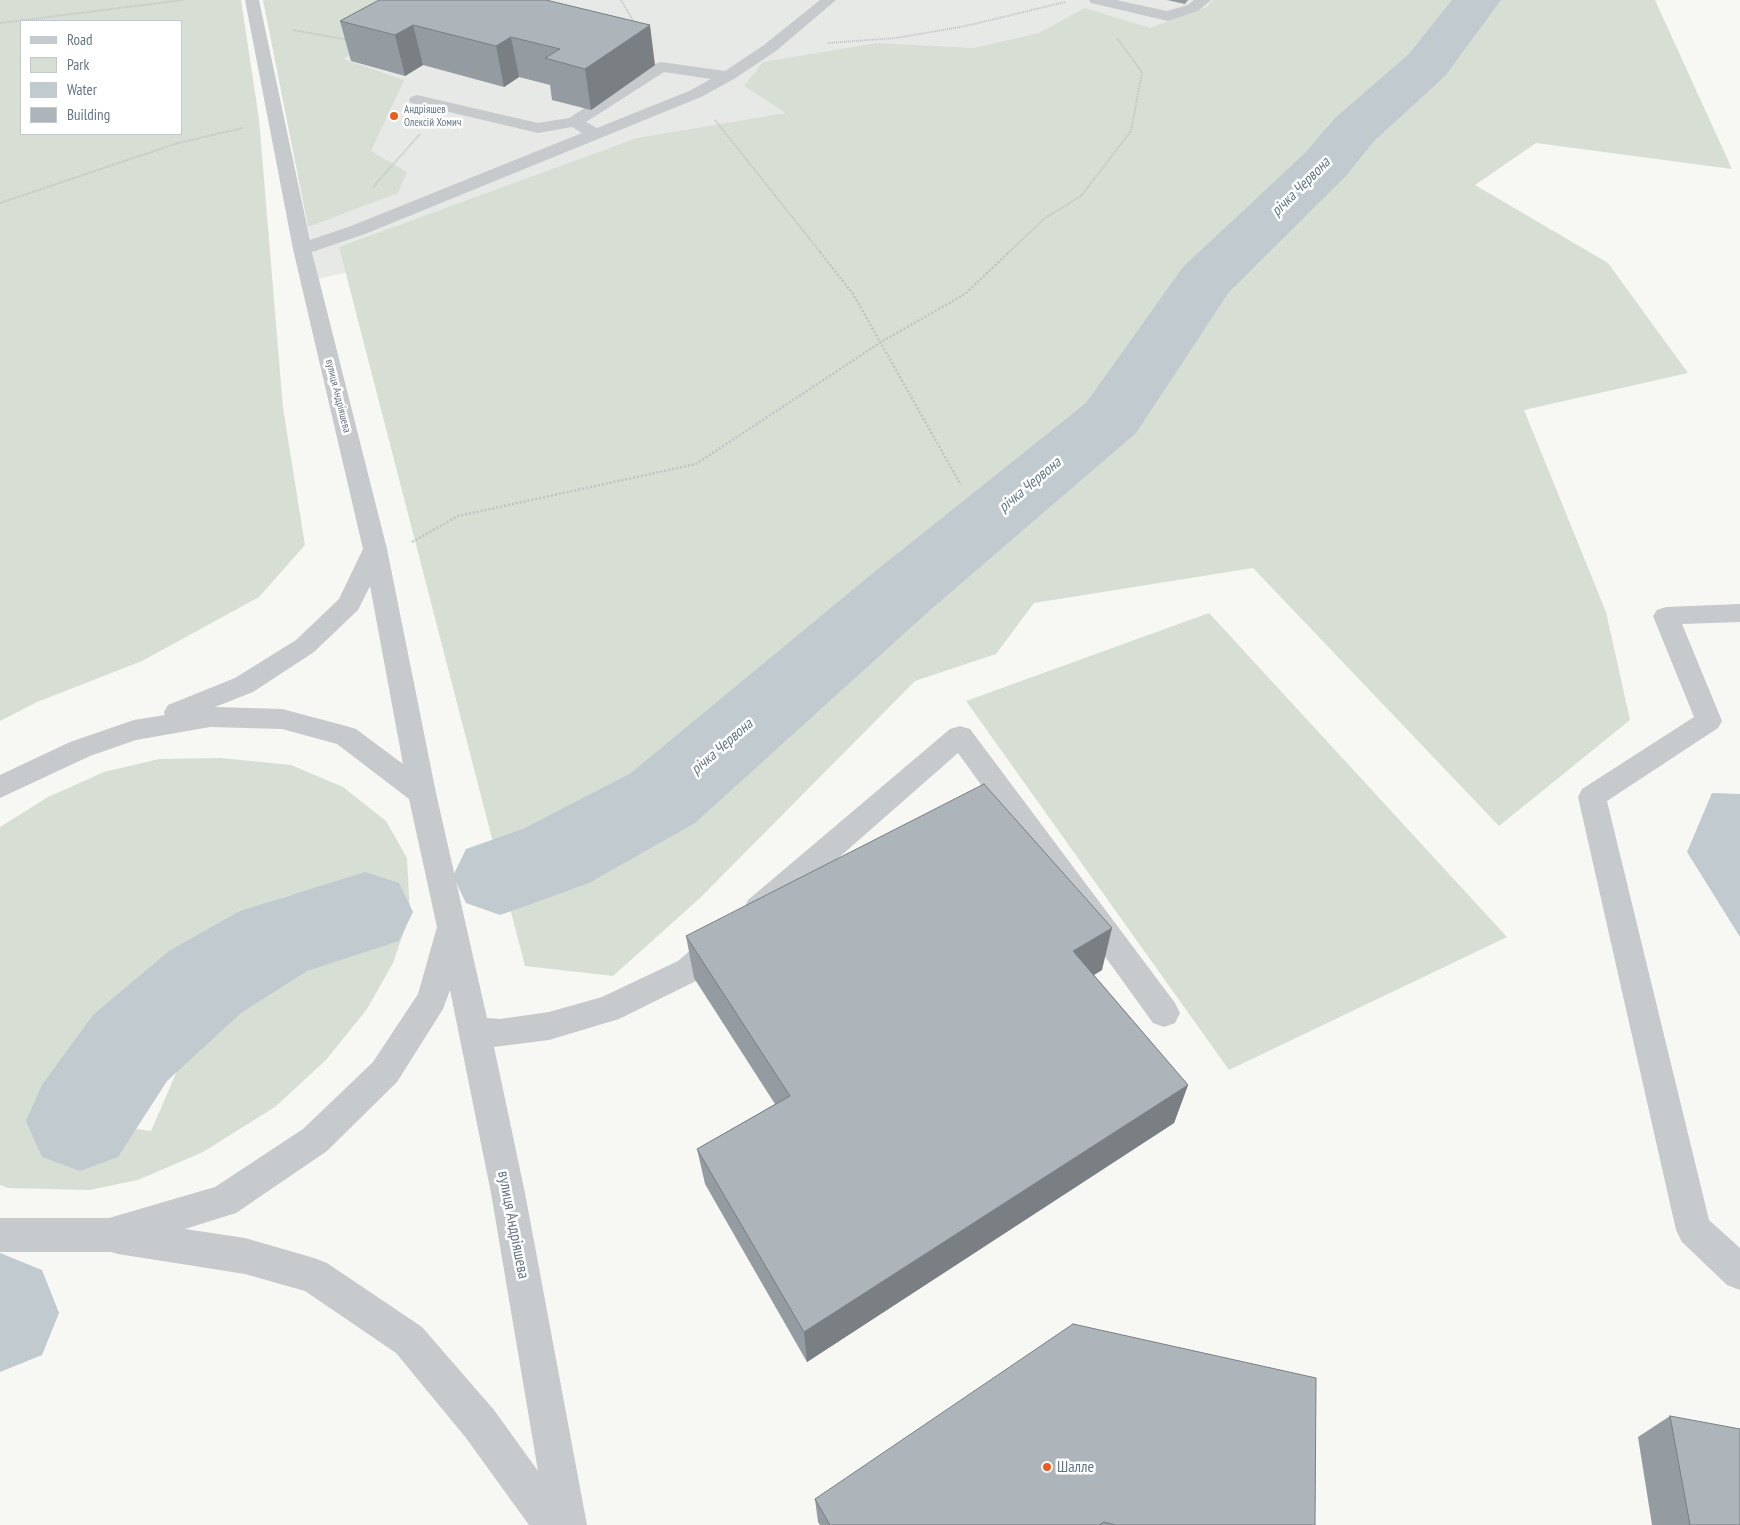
<!DOCTYPE html>
<meta charset="utf-8">
<style>
body{margin:0}
#map{position:relative;width:1740px;height:1525px;overflow:hidden;background:#f7f7f3;font-family:"PT Sans Narrow",sans-serif}
canvas{display:block}
.legend{position:absolute;left:20px;top:20px;width:162px;height:115px;box-sizing:border-box;background:#fff;border:1px solid #c1c8cf;margin:0;padding:6px 9px;list-style:none;font-size:15px;color:#647586}
.legend li{display:flex;align-items:center;gap:10px;height:25px}
.legend b{width:25px;border:1px solid #c1c8cf}
</style>
<div id="map">
<canvas width="1740" height="1525"></canvas>
<ul class="legend">
<li><b style="height:6px;background:#c6cacd"></b>Road</li>
<li><b style="height:14px;background:#d7dfd4"></b>Park</li>
<li><b style="height:14px;background:#c0cacf"></b>Water</li>
<li><b style="height:14px;background:#adb5bb"></b>Building</li>
</ul>
</div>
<script>
const c = document.querySelector('canvas').getContext('2d');
c.lineJoin = 'round';
function fill(path, color) { c.fillStyle = color; c.fill(path, 'evenodd'); }
const shape = rows => new Path2D(rows.map(r => 'M' + r).join(''));
function stroke(path, color, width, dash) { c.strokeStyle = color; c.lineWidth = width; c.lineCap = dash ? 'butt' : 'round'; c.setLineDash(dash || []); c.stroke(path); }
function label(font, color, halo, rows, align = 'center') {
  c.font = font + ' "PT Sans Narrow",sans-serif'; c.lineWidth = 5; c.setLineDash([]); c.textBaseline = 'middle'; c.strokeStyle = halo; c.fillStyle = color; for (const [text, x, y, turn = 0] of rows) {
    c.save(); c.translate(x, y); c.rotate((+turn || 0) * Math.PI / 180); c.textAlign = isNaN(turn) ? turn : align; if (halo) c.strokeText(text, 0, 0); c.fillText(text, 0, 0); c.restore();
  }
}
const built = shape([
 [265,0,1398,0,1373,32,318,279]
]);
const green = shape([
 [0,0,241,0,259,119,283,408,305,545,259,597,142,661,37,702,0,721],
 [21,21,181,21,181,134,21,134],
 [263,0,455,0,343,59,404,80,371,151,407,172,398,193,308,227],
 [1213,0,1655,0,1732,169,1536,143,1475,185,1608,263,1688,373,1524,410,1606,612,1630,720,1499,826,1253,568,1034,603,996,654,915,681,700,898,613,976,525,966,339,247,637,138,786,113,744,86,763,62,877,43,974,48,1039,33,1085,8,1150,28,1207,7],
 [1209,613,1507,937,1229,1070,966,701],
 [221,758,291,765,343,787,386,821,407,858,410,914,393,963,367,1009,326,1060,275,1107,203,1152,138,1180,89,1190,8,1188,0,1185,0,827,48,797,104,772,159,759],
 [366,877,380,926,313,954,184,1055,151,1131,32,1114,81,1038,283,897]
]);
const water = shape([
 [1712,793,1740,794,1740,937,1687,852]
]);
const river = shape([
 [1452,0,1501,0,1445,76,1373,142,1345,177,1229,292,1136,433,929,611,695,823,589,883,534,903,500,915,466,903,453,876,466,849,523,829,631,773,873,573,1086,403,1183,267,1305,153,1335,118,1409,54,1452,0],
 [365,872,399,883,413,912,399,941,307,971,241,1013,167,1081,118,1157,80,1171,42,1157,26,1121,42,1085,93,1015,169,951,240,911,365,872],
 [0,1253,42,1270,59,1313,42,1355,0,1372,0,1253]
]);
const pathFar1 = shape([
 [621,0,635,24],
 [0,23,183,0],
 [293,30,349,40],
 [828,43,896,38,966,26,1065,2],
 [715,120,821,253],
 [373,187,420,134],
 [0,203,178,143,243,128],
 [1008,253,1045,218,1081,196,1131,131,1142,72,1117,38]
]);
const path = shape([
 [820,252,853,294,961,485],
 [412,542,458,516,696,464,881,342,965,294,1009,252]
]);
const minor = shape([
 [245,0,259,0,310,240,351,226,582,133,572,127,538,133,411,103,409,100,411,97,417,95,538,123,569,118,655,64,661,62,725,71,764,45,820,0,836,0,776,51,734,79,701,97,365,234,312,252,387,549,436,793,487,1018,500,1019,549,1012,602,997,678,961,710,933,721,929,732,933,736,942,732,951,700,979,619,1019,549,1040,494,1047,525,1193,587,1525,529,1525,466,1438,396,1353,305,1291,245,1274,118,1254,111,1252,0,1252,0,1218,109,1218,215,1187,303,1129,373,1062,418,994,437,927,409,799,337,744,282,729,210,727,136,740,90,756,0,798,0,775,70,742,134,720,165,715,164,712,168,705,235,678,296,640,339,599,363,549,293,249,245,0],
 [664,72,711,79,689,91,597,128,586,122,664,72],
 [370,586,403,764,356,729,346,726,282,709,215,707,253,692,314,652,358,610,370,586],
 [450,990,491,1193,538,1471,494,1410,422,1327,327,1263,314,1258,245,1238,185,1229,236,1213,327,1151,397,1082,443,1009,450,990],
 [1089,0,1116,0,1167,11,1188,5,1194,0,1211,0,1198,11,1168,21,1091,3,1089,0],
 [1740,604,1740,622,1682,624,1722,721,1718,728,1607,801,1709,1220,1740,1248,1740,1290,1727,1285,1682,1242,1676,1230,1578,797,1582,789,1694,717,1653,616,1657,610,1666,607,1740,604],
 [960,726,970,729,1175,1003,1180,1013,1175,1023,1164,1027,1153,1023,958,753,770,918,759,921,748,918,744,909,748,900,950,729,960,726]
]);
const wall = shape([
 [379,0,655,65,591,110,552,100,550,85,519,77,504,87,423,65,405,76,351,61,340,21],
 [1167,0,1188,0,1185,4],
 [686,936,1102,970,1094,975,1188,1085,1174,1123,807,1362,705,1184,697,1149,775,1104,694,978],
 [1670,1416,1740,1525,1652,1525,1638,1437],
 [815,1499,1315,1525,820,1525,818,1522]
]);
const shadedWall = shape([
 [413,25,423,65,405,76,395,35],
 [650,25,655,65,591,110,585,69],
 [511,37,519,77,504,87,496,46],
 [1112,928,1102,970,1065,992,1073,951],
 [1188,1085,1174,1123,807,1362,804,1332]
]);
const building = shape([
 [379,0,546,0,650,25,585,69,545,58,560,49,511,37,496,46,413,25,395,35,340,21,379,0],
 [984,784,1112,928,1073,951,1188,1085,804,1332,697,1149,790,1096,686,936,984,784],
 [1073,1324,1316,1378,1315,1525,1116,1525,1104,1522,1099,1525,830,1525,815,1499,1073,1324],
 [1670,1416,1740,1429,1740,1525,1690,1525,1670,1416]
]);
const markers = [
 [394,116,5,"#ed5c1d"],
 [1047,1467,5,"#ed5c1d"]
];
const farPoinames = [
 ["Андріяшев",404,110],
 ["Олексій Хомич",404,123]
];
const farStreetnames = [
 ["вулиця Андріяшева",338,396,76]
];
const waterNames = [
 ["річка Червона",1301,187,-45],
 ["річка Червона",1030,485,-40],
 ["річка Червона",722,747,-41]
];
const nearStreetnames = [
 ["вулиця Андріяшева",513,1225,79]
];
const nearPoinames = [
 ["Шалле",1057,1467]
];
fill(built, '#e7e9e7');
fill(green, '#d7dfd4');
fill(water, '#c0cacf');
fill(river, '#c0cacf');
stroke(pathFar1, '#c0c2c4', 2, [1, 1]);
stroke(path, '#c0c2c4', 2.5, [2, 2]);
fill(minor, '#c6cacd');
fill(wall, '#959ca1');
fill(shadedWall, '#797f83');
fill(building, '#adb5bb');
stroke(building, '#797f83', 1);
for (const [x, y, r, color] of markers) { const dot = new Path2D(); dot.arc(x, y, r, 0, 2 * Math.PI); c.fillStyle = color; c.fill(dot); stroke(dot, '#fff', 2); }
label('11px', '#647586', '#fff', farPoinames, 'left');
label('11px', '#647586', '#fff', farStreetnames);
label('italic 15px', '#607783', '#fff', waterNames);
label('16px', '#647586', '#fff', nearStreetnames);
label('16px', '#647586', '#fff', nearPoinames, 'left');
</script>
